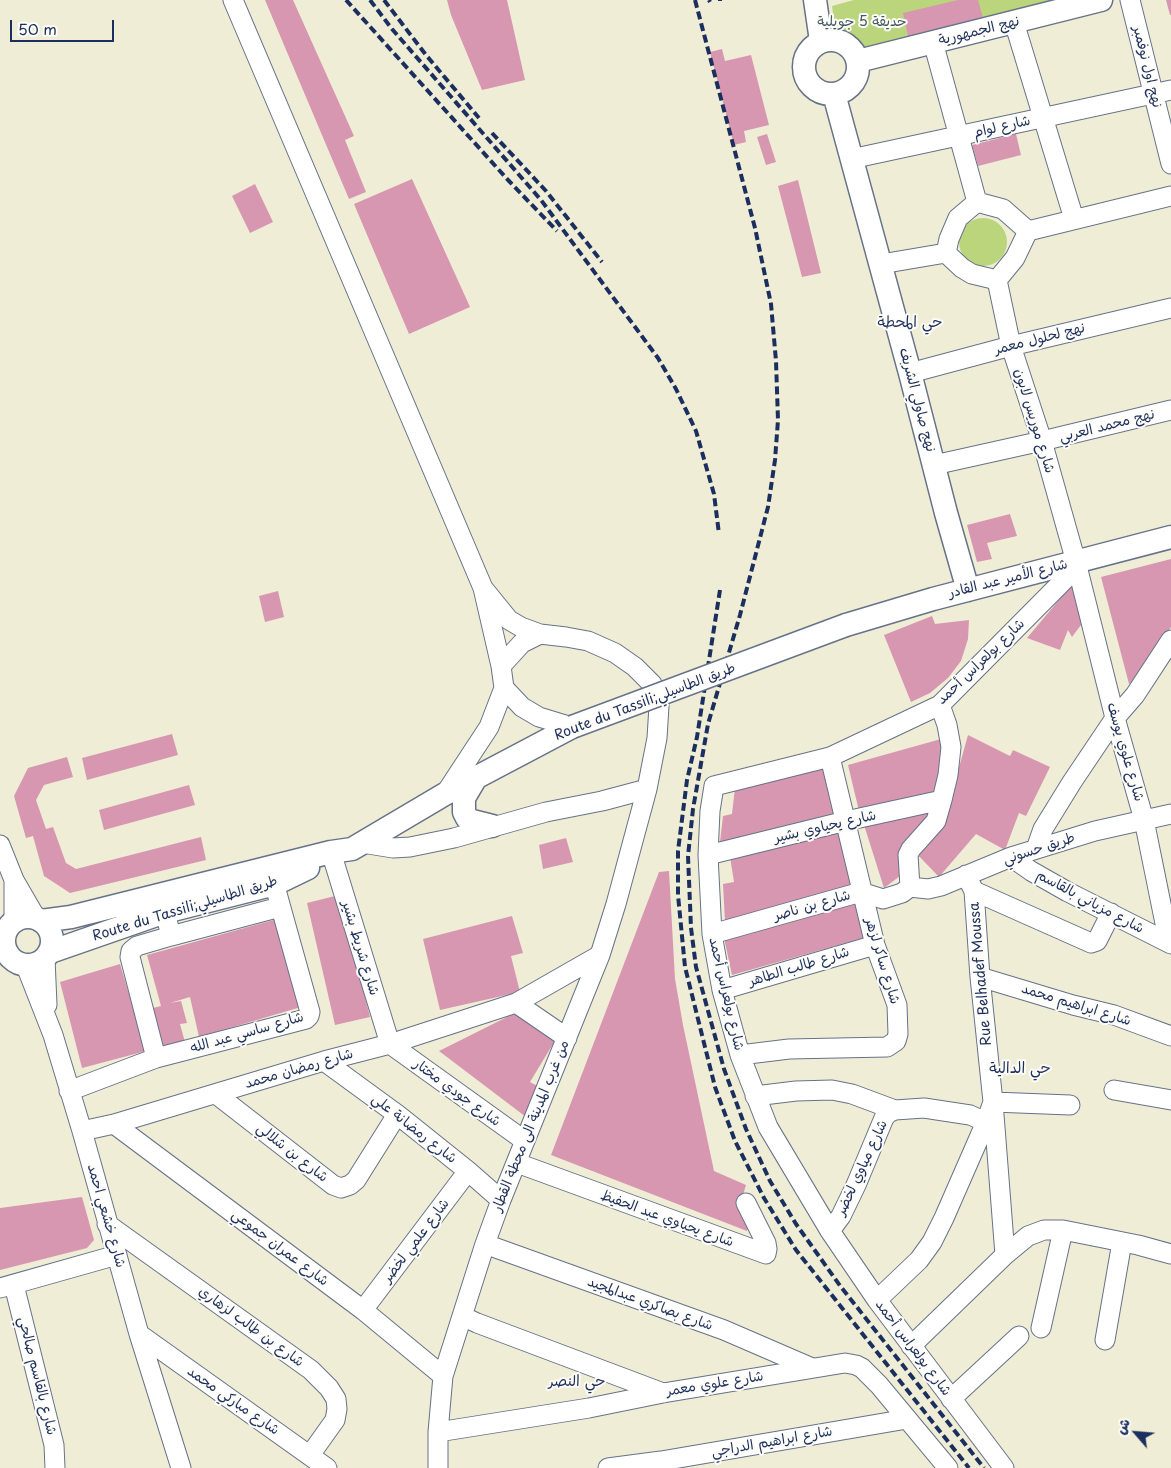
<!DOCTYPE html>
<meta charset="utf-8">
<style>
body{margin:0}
#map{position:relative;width:1171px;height:1468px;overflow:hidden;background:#f0edd6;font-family:"Playpen Sans","Playpen Sans Arabic",sans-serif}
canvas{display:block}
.north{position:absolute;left:1111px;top:1408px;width:50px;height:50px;-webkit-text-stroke:4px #fdfcf7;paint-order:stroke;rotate:297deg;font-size:14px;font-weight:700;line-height:20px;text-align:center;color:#1b2f5e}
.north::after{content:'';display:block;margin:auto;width:18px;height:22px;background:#1b2f5e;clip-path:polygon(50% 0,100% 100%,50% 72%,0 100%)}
.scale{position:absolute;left:10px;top:20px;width:104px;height:22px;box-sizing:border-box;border:2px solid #1b2f5e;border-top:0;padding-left:6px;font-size:15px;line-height:18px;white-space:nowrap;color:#1b2f5e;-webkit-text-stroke:4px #fdfcf7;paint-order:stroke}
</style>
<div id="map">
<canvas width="1171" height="1468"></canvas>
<div class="north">ش</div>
<div class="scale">50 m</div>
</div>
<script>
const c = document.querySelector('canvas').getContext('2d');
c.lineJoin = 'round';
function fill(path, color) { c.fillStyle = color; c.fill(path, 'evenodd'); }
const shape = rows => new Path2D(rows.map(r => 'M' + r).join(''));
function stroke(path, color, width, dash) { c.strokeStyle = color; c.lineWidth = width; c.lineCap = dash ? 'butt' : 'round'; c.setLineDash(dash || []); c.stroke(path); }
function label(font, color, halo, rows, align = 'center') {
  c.font = font + ' "Playpen Sans","Playpen Sans Arabic",sans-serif'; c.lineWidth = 4; c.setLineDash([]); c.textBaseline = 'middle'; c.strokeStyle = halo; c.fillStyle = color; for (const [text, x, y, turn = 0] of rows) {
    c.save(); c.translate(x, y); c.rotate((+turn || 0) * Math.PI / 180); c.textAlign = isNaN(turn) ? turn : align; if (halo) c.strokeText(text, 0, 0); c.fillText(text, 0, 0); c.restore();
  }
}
const green = shape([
 [854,0,1054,0,865,47,852,43,840,34,834,22,832,6],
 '959 242a24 24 0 1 1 48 0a24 24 0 1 1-48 0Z'
]);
const building = shape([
 [265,0,293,0,354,136,345,140,366,192,349,199],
 [447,0,507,0,525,80,482,90,451,15],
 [958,0,978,0,983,18,908,36,903,13],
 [1166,0,1171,0,1171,15,1170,15],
 [722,49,725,61,751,55,769,125,744,131,746,142,734,145,710,52],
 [767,134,776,162,766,165,757,137],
 [1016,134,1021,155,978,166,972,145],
 [412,179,470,307,409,334,354,204],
 [798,180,821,273,802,277,778,186],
 [255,184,273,222,250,233,232,196],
 [1010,514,1017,536,987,543,992,559,977,562,967,525],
 [1171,559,1171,627,1137,678,1129,684,1101,577],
 [1074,582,1084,621,1072,637,1068,630,1060,650,1027,638],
 [278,591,284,617,265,622,259,596],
 [932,616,935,624,969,620,968,639,961,661,948,678,930,693,911,702,884,635],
 [172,734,178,755,87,780,82,758],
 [968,735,1010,756,1013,750,1050,767,1026,816,1019,813,1005,850,976,834,939,877,915,852,945,818],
 [941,739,943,758,937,793,859,811,848,765],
 [67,757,73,777,44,785,36,800,46,829,53,827,66,863,76,869,201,837,206,860,70,893,44,876,33,836,26,838,14,796,28,768],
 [824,764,839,815,720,842,723,816,732,814,735,788],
 [189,785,195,805,104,830,99,810],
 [931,808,933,814,904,873,884,888,864,825],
 [840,831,854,888,725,922,723,884,734,882,730,857],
 [566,838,573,862,543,869,539,845],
 [669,871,675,979,683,1025,714,1171,746,1185,739,1209,750,1213,747,1231,551,1155,659,872],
 [339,895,370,1017,335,1025,307,903],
 [857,901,867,937,732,975,724,938],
 [512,916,523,953,511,956,520,992,440,1010,423,939],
 [277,919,301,1007,199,1037,190,997,170,1003,181,1001,187,1023,180,1024,185,1042,161,1047,149,1009,161,1006,147,955],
 [120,964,146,1051,82,1068,60,982],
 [519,1011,556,1039,530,1082,541,1088,526,1117,439,1051],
 [82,1197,94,1240,87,1248,0,1270,0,1208]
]);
const minor = shape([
 [233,0,483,588,501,666,504,688,489,727,445,794],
 [1130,0,1171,164],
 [1014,22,1074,219],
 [933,42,977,202],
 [851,159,1171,90],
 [977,202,1003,209,1028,231,1015,258,997,280,972,274,962,268,946,253,949,239,958,218,977,202],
 [1028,231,1171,196],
 [881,264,946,253],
 [997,280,1011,346,1042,441,1076,562,1115,718,1144,820,1169,943],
 [910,373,1011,346,1171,308],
 [934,465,1042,441,1171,410],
 [501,666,522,643,540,634],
 [504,688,522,707,539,717,572,727],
 [362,843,393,848,410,847,454,838,546,812,602,801,647,789],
 [0,845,14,880,36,918],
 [1036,849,1043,829,1072,782,1115,718,1135,695,1171,640],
 [331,852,390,1044,525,1141],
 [708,855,846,821,942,800],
 [1011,857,1031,871,1068,892,1171,944],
 [966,875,974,891,980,977,993,1102,1005,1255],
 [910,887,928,889,941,886,1011,857,1095,831,1171,814],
 [910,887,908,855,911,849,936,821,942,800,948,775,951,747,947,725,940,705],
 [974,891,1091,943,1097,941,1111,913],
 [14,922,14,881],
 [712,934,861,892,883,899,902,893,910,887],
 [171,936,280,907],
 [45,958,47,1005],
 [26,966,53,1035,82,1131,139,1334,181,1468],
 [980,977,1073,1005,1114,1015,1171,1036],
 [722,990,875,945],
 [516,1003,567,1038],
 [740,1055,789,1049,887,1047,896,1041,898,1034,897,1005,875,945,830,757],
 [156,1058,130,957,131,951,137,946,171,936,165,912],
 [324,1061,398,1115,468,1171,501,1200],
 [1114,1090,1171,1100],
 [69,1091,156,1058,306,1019,309,1016,310,1012,271,872],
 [216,1094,333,1185,341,1188,350,1185,356,1180,393,1121,398,1115],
 [755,1096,796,1091,832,1090,852,1094,895,1110],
 [114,1124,363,1310,443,1376],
 [82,1131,114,1124,324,1061,390,1044,516,1003,600,955],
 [517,1163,766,1254,767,1249,766,1243,746,1203],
 [107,1224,311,1370,329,1388,336,1399,337,1409,335,1420,310,1455],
 [830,1231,841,1216,856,1185,884,1118,888,1113,895,1110,924,1108,970,1115,986,1122],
 [485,1244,724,1330,812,1368],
 [14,1285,54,1445,55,1468],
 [0,1288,117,1255],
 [877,1300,919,1260,932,1242,944,1218,986,1122,993,1102,1070,1105],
 [363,1310,468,1171],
 [462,1316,477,1323,663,1393],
 [1041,1328,1063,1230],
 [139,1334,327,1468],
 [1105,1340,1122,1242],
 [911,1346,1005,1255,1028,1236,1044,1230,1063,1230,1138,1245,1171,1254],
 [951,1399,1019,1336],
 [438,1432,589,1408,663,1393,845,1363,856,1365,862,1368,879,1385,948,1468],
 [438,1468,438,1432,443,1376,485,1244,501,1200,600,955,616,904,647,789,657,738,659,706,652,684,635,667,615,653,588,641,566,637,540,634,521,627,509,620,483,588],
 [608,1468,661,1461,907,1419],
 [1004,1468,877,1300,830,1231,768,1127,740,1055,722,990,712,934,708,855,710,811,714,786,830,757,940,705,1077,567]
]);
const major = shape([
 [815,0,821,41],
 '804 67a27 27 0 1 1 54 0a27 27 0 1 1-54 0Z',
 [858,61,1101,0],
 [834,94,910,373,946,513,968,590],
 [846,625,933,599,1171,537],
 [477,776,464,798,464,812,467,818,472,821,492,826],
 '4 941a24 24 0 1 1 48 0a24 24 0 1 1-48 0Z',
 [41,921,71,917,331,852,352,849,445,794,572,727],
 [50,952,165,912,275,884,308,868]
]);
const rail = shape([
 [346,0,508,180,557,231],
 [370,0,392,29,541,200,658,358,676,389,696,431,714,494,719,534],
 [384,0,426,55,479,118],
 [695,0,755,228,771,304,776,361,778,420,775,460,768,507,740,615,708,724,693,809,688,856,691,928,696,967,724,1069,746,1129,770,1181,796,1224,841,1287,984,1468],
 [709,0,710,2],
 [720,0,720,1],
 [492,133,546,191,602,262],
 [720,590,697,737,687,780,678,851,678,895,685,967,715,1087,735,1141,764,1198,796,1250,969,1468]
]);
const majorBridge = shape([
 [572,727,846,625]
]);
const parkNames = [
 ["حديقة 5 جويلية",862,22]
];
const streetNames = [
 ["نهج الجمهورية",979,31,-14],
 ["نهج اول نوفمبر",1147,67,76],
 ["شارع لوام",1002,127,-13],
 ["نهج لحلول معمر",1040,339,-14],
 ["نهج صاولي الشربف",917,400,75],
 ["شارع موريس لابون",1034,421,73],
 ["نهج محمد العربي",1107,426,-14],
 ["شارع الأمير عبد القادر",1008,579,-14],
 ["شارع بولعراس أحمد",981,662,-44],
 ["Route du Tassili;طريق الطاسيلي",645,702,-21],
 ["شارع علوي يوسف",1125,752,74],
 ["شارع يحياوي بشير",825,827,-13],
 ["طريق حسوني",1039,849,-18],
 ["شارع مزياني بالقاسم",1090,902,28],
 ["شارع بن ناصر",812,906,-16],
 ["Route du Tassili;طريق الطاسيلي",185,909,-17],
 ["شارع شريط بشير",360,948,73],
 ["شارع ساكر لزهر",882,961,73],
 ["شارع طالب الطاهر",799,967,-17],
 ["Rue Belhadef Moussa",981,974,-95],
 ["شارع بولعراس أحمد",726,994,77],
 ["شارع ابراهيم محمد",1076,1005,17],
 ["شارع ساسي عبد الله",247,1033,-16],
 ["شارع رمضان محمد",299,1069,-16],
 ["شارع جودي مختار",457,1093,36],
 ["من غرب المدينة الى محطة القطار",531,1126,-68],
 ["شارع رمضانة علي",414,1129,38],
 ["شارع بن شلالي",292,1153,38],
 ["شارع مياوي لخضر",862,1168,-65],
 ["شارع خشعي احمد",106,1216,74],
 ["شارع يحياوي عبد الحفيظ",667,1219,20],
 ["شارع علمي لخضر",416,1241,-53],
 ["شارع عمران جموعي",280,1248,37],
 ["شارع بصاكري عبدالمجيد",650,1304,20],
 ["شارع بن طالب لزهاري",251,1327,36],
 ["شارع بولعراس أحمد",913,1348,53],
 ["شارع بالقاسم صالحي",37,1376,76],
 ["شارع علوي معمر",715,1384,-9],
 ["شارع مباركي محمد",233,1401,35],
 ["شارع ابراهيم الدراجي",772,1442,-10]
];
const neighbourhoodNames = [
 ["حي المحطة",910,323],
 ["حي الدالية",1020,1069],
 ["حي النصر",577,1382]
];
fill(green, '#bad57b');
fill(building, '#d797b1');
stroke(minor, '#667288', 21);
stroke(major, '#667288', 25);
stroke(minor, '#fff', 19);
stroke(major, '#fff', 22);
stroke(rail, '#1b2f5e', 4, [8, 4]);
stroke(majorBridge, '#667288', 25, []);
stroke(majorBridge, '#fff', 22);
label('14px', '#435865', '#fdfcf7', parkNames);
label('14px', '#1b2f5e', '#fdfcf7', streetNames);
label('15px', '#1b2f5e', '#fdfcf7', neighbourhoodNames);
</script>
